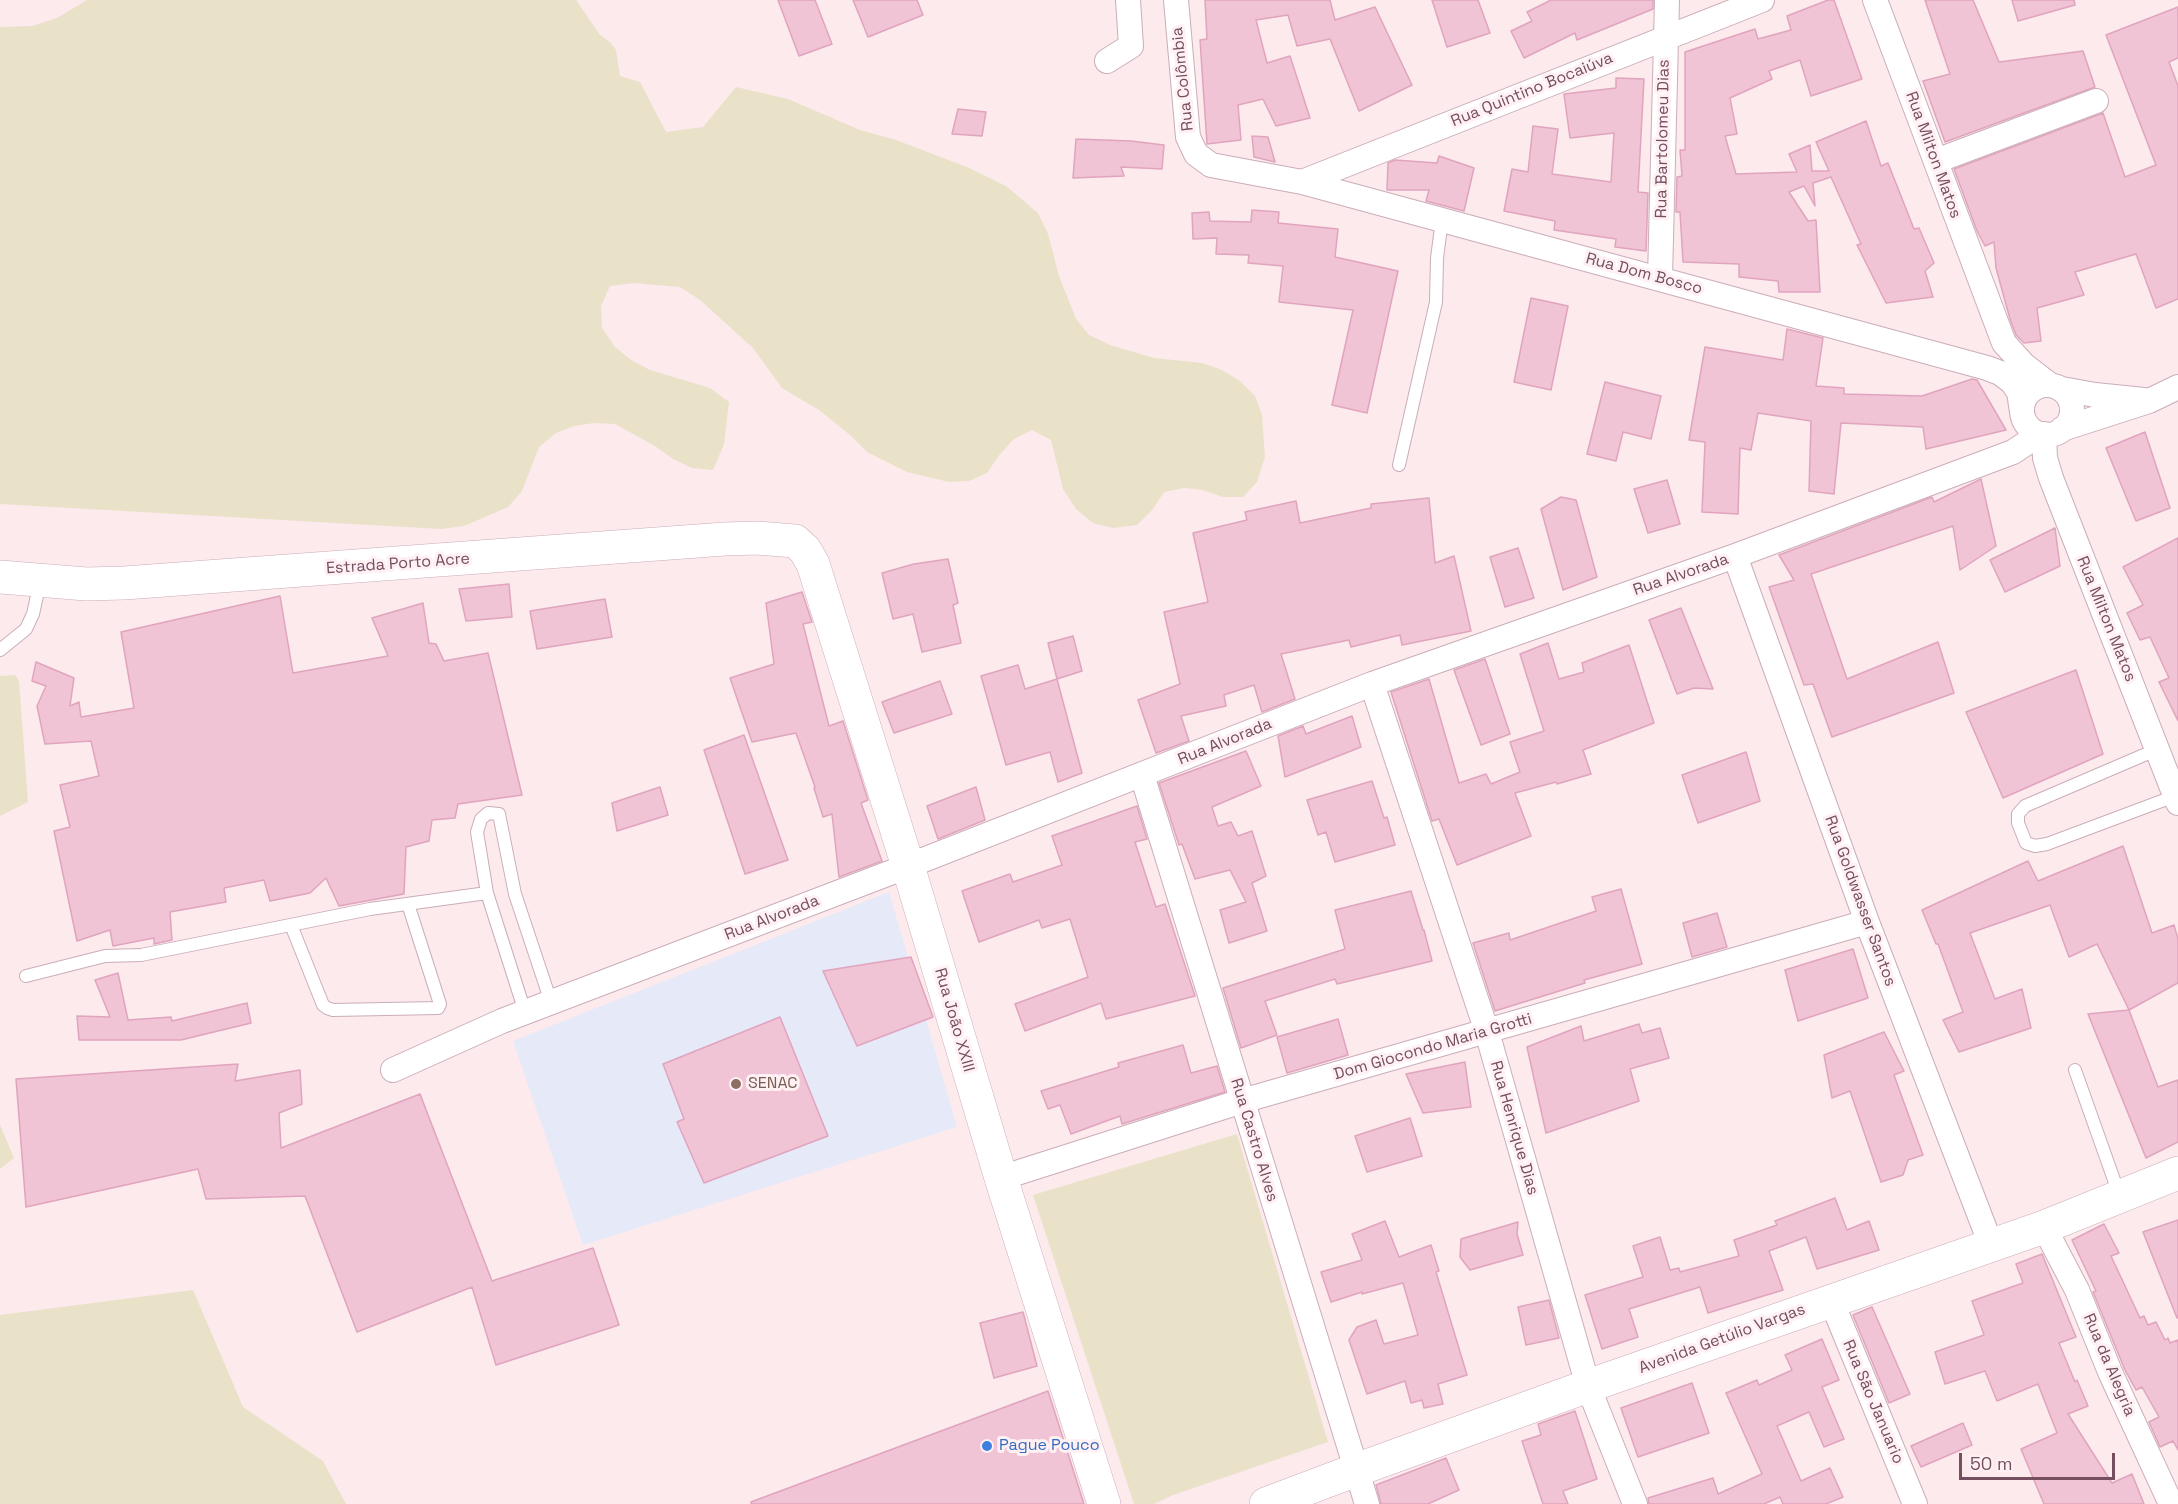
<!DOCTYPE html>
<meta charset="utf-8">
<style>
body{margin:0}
#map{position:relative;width:2178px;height:1504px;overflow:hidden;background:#fceaed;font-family:"Space Grotesk",sans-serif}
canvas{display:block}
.scale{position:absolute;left:1959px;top:1453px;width:156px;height:27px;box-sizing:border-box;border:3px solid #754e60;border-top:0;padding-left:8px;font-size:18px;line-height:21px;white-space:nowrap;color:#754e60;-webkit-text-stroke:4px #fef0f3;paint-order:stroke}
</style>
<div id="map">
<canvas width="2178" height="1504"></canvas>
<div class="scale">50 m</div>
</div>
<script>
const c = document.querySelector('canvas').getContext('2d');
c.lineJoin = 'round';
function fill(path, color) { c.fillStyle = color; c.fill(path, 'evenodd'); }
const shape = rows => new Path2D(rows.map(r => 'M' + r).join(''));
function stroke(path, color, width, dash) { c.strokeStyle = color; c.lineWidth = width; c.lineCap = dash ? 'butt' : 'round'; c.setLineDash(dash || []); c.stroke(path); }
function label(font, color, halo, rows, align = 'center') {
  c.font = font + ' "Space Grotesk",sans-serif'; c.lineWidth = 6; c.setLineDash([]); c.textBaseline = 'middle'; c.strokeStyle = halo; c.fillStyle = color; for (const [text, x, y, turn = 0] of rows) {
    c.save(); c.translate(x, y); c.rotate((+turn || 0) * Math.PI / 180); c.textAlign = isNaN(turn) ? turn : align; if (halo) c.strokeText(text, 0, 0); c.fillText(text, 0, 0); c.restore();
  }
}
const education = shape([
 [889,892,957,1127,583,1245,513,1041]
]);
const green = shape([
 [87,0,576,0,600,35,610,42,616,50,620,76,640,82,666,132,703,127,736,87,788,99,860,130,896,140,967,167,1006,186,1038,213,1048,234,1059,276,1076,319,1089,335,1110,345,1154,358,1202,363,1222,370,1240,381,1255,396,1262,415,1265,457,1257,482,1243,497,1223,497,1203,490,1184,488,1164,492,1153,509,1137,525,1113,528,1093,523,1076,509,1063,489,1051,440,1032,430,1014,439,1000,454,987,473,969,481,949,482,907,472,867,452,850,435,819,410,782,388,753,348,700,300,680,287,634,283,610,286,601,306,602,328,615,347,631,360,650,370,710,388,729,402,724,444,713,470,692,468,673,459,655,446,615,424,594,423,574,426,556,433,539,447,522,491,508,507,464,526,441,529,0,504,0,27,32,26,57,18],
 [15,675,19,681,28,802,0,816,0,676],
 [0,1125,14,1158,0,1169],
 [1237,1134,1328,1442,1173,1495,1154,1504,1134,1504,1033,1195],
 [193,1290,243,1407,323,1461,346,1504,0,1504,0,1315]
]);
const building = shape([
 [778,0,815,0,832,44,799,56,778,0],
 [853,0,917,0,923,15,868,37,853,0],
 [1205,0,1330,0,1335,20,1375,7,1412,85,1359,111,1330,39,1297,46,1288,15,1256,20,1267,63,1290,56,1310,118,1276,126,1263,99,1238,105,1241,140,1207,144,1200,40,1207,39,1205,0],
 [1432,0,1478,0,1490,33,1447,47,1432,0],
 [1551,0,1653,0,1653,9,1577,40,1575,33,1524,58,1511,31,1532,21,1527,12,1551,0],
 [1828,0,1834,0,1862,79,1811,96,1800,60,1769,71,1772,79,1730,98,1737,134,1725,136,1736,174,1797,172,1789,154,1810,145,1812,171,1829,171,1816,142,1866,121,1881,166,1888,163,1914,229,1919,228,1934,263,1925,271,1933,297,1886,303,1857,245,1861,244,1831,177,1813,183,1815,206,1804,186,1789,192,1808,221,1816,220,1820,292,1779,292,1778,281,1739,277,1739,264,1683,262,1680,212,1676,212,1677,177,1682,176,1680,150,1685,150,1685,52,1755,29,1758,39,1791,30,1787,16,1828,0],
 [1925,0,1973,0,1999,62,2083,51,2095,87,1945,142,1923,81,1950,74,1925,0],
 [2012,0,2074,0,2075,5,2018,21,2012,0],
 [2178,7,2178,58,2169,62,2178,86,2178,299,2156,308,2136,254,2075,272,2084,295,2037,308,2041,341,2024,343,2016,335,2010,319,1996,268,1994,242,1985,246,1977,231,1954,169,2103,113,2125,177,2156,165,2106,35,2178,7],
 [1616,78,1644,79,1638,192,1648,193,1646,251,1615,247,1616,239,1554,230,1555,221,1504,211,1512,169,1528,172,1533,126,1558,129,1552,174,1611,182,1614,133,1570,138,1564,94,1616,88,1616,78],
 [958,109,986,112,982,136,952,134,958,109],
 [1252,136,1268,137,1275,162,1254,157,1252,136],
 [1076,139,1131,141,1164,145,1162,169,1121,167,1124,176,1073,178,1076,139],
 [1439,156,1474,168,1464,211,1426,201,1429,190,1387,190,1388,163,1395,160,1437,163,1439,156],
 [1252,210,1279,212,1278,223,1338,229,1335,257,1398,271,1367,413,1332,405,1353,310,1279,302,1283,266,1248,263,1249,255,1216,254,1217,238,1193,239,1192,213,1209,212,1210,221,1251,222,1252,210],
 [1531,298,1568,306,1551,390,1514,382,1531,298],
 [1787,329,1823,338,1816,386,1844,388,1844,394,1922,396,1972,379,1977,380,2006,430,1926,449,1923,427,1841,423,1834,494,1809,491,1811,421,1758,413,1751,450,1740,448,1738,514,1702,512,1705,442,1689,440,1705,347,1783,360,1787,329],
 [1605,382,1661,396,1651,439,1623,432,1616,461,1587,454,1605,382],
 [2145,432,2170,508,2136,521,2106,448,2145,432],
 [1981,479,1996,546,1960,570,1953,526,1811,574,1847,679,1938,642,1954,693,1832,737,1813,684,1804,685,1769,587,1794,580,1779,555,1932,497,1934,502,1981,479],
 [1667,480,1680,524,1648,533,1634,489,1667,480],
 [1561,497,1576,500,1597,577,1563,590,1541,509,1561,497],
 [1429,498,1435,563,1454,556,1471,631,1402,645,1400,635,1351,647,1349,640,1281,654,1295,699,1262,712,1254,685,1224,695,1226,706,1181,716,1189,741,1156,753,1138,700,1180,684,1164,612,1208,602,1193,533,1247,520,1245,512,1296,501,1300,523,1371,508,1371,504,1429,498],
 [2055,528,2060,566,2005,592,1990,560,2055,528],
 [2178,538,2178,721,2159,682,2169,678,2150,637,2140,640,2127,613,2143,605,2123,567,2178,538],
 [1518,548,1534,598,1505,607,1490,557,1518,548],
 [948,559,958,603,953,605,961,643,922,652,913,614,893,619,882,573,914,564,948,559],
 [509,584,512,617,466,621,459,589,509,584],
 [802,592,812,622,803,624,829,726,843,721,868,800,861,803,882,861,839,877,832,814,823,817,814,788,815,787,796,733,752,742,730,678,774,664,766,603,802,592],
 [280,596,293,673,388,656,372,618,423,603,429,643,436,644,444,661,488,653,522,795,458,804,455,818,432,820,429,841,406,847,404,894,339,906,326,878,310,893,270,901,264,880,224,888,226,902,170,912,172,940,154,944,154,938,113,946,110,930,77,941,54,831,70,827,60,785,99,776,91,741,45,744,37,706,46,686,32,681,36,662,74,678,70,706,79,702,81,717,134,708,121,632,280,596],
 [605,599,612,637,537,649,530,611,605,599],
 [1681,608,1713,689,1694,688,1677,694,1649,620,1681,608],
 [1073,636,1082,671,1057,679,1048,643,1073,636],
 [1548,643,1559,679,1584,672,1582,663,1629,645,1654,723,1583,750,1591,774,1557,784,1556,782,1515,793,1531,836,1457,865,1439,819,1432,821,1391,692,1429,679,1459,783,1486,774,1491,784,1520,772,1510,742,1544,731,1520,654,1548,643],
 [1485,659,1510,734,1481,745,1454,670,1485,659],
 [1018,665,1025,689,1057,679,1082,773,1058,782,1050,752,1006,765,981,676,1018,665],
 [2076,670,2103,754,2003,798,1966,712,2076,670],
 [940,681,952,714,894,733,882,702,940,681],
 [1352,716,1361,747,1285,777,1278,736,1303,726,1306,734,1352,716],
 [744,735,788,860,745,874,704,750,744,735],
 [1246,751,1261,786,1212,807,1218,826,1231,822,1238,836,1252,831,1266,876,1252,883,1267,931,1229,943,1220,910,1246,902,1230,870,1195,879,1182,844,1179,845,1159,783,1246,751],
 [1746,752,1760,801,1698,823,1682,775,1746,752],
 [1372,781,1384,818,1387,817,1395,845,1335,862,1326,832,1318,835,1307,800,1372,781],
 [660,787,668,815,617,831,612,803,660,787],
 [976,787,985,820,938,839,927,806,976,787],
 [1137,806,1147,839,1135,842,1156,907,1165,904,1195,996,1106,1019,1101,1003,1025,1031,1015,1004,1088,977,1070,919,1042,928,1039,920,979,942,962,891,1010,874,1013,882,1062,865,1052,836,1137,806],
 [2123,846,2152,933,2174,925,2178,939,2178,983,2129,1010,2097,944,2069,957,2050,905,1970,933,1995,999,2022,989,2031,1028,1959,1052,1943,1020,1963,1012,1938,944,1936,944,1922,910,2028,861,2038,881,2123,846],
 [1621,889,1642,964,1584,980,1585,983,1495,1011,1473,943,1509,933,1510,940,1596,911,1592,897,1621,889],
 [1411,891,1423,930,1424,930,1432,961,1337,984,1335,979,1265,1001,1277,1035,1241,1048,1223,988,1345,949,1335,910,1411,891],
 [1717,913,1727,947,1692,957,1683,923,1717,913],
 [1853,949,1868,998,1798,1021,1785,970,1853,949],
 [911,957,933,1017,857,1046,823,971,911,957],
 [118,973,128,1020,171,1017,172,1021,247,1003,251,1023,181,1040,79,1040,77,1016,110,1017,95,980,118,973],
 [2129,1010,2158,1087,2178,1080,2178,1142,2146,1158,2088,1014,2129,1010],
 [780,1017,828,1136,704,1183,677,1122,684,1119,663,1064,780,1017],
 [1338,1019,1348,1055,1287,1073,1277,1037,1338,1019],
 [1639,1024,1642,1033,1660,1028,1669,1058,1630,1069,1639,1101,1546,1133,1527,1047,1581,1026,1584,1041,1639,1024],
 [1884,1032,1904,1071,1894,1075,1923,1155,1908,1160,1903,1175,1881,1182,1850,1091,1832,1098,1824,1055,1884,1032],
 [1183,1045,1191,1073,1217,1066,1225,1092,1122,1124,1120,1116,1071,1134,1060,1105,1048,1109,1041,1091,1119,1067,1118,1063,1183,1045],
 [1465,1062,1471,1107,1423,1113,1406,1074,1465,1062],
 [238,1064,235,1081,300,1070,302,1104,279,1113,281,1148,420,1094,492,1281,593,1248,619,1325,496,1365,472,1287,357,1332,305,1196,206,1199,198,1169,26,1207,16,1079,238,1064],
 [1410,1118,1422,1156,1367,1172,1355,1136,1410,1118],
 [1835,1198,1847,1230,1869,1221,1879,1250,1817,1269,1806,1237,1769,1251,1783,1290,1708,1313,1700,1287,1629,1309,1638,1337,1602,1349,1585,1295,1643,1277,1633,1246,1660,1237,1670,1270,1679,1268,1680,1272,1739,1256,1734,1240,1777,1225,1775,1221,1835,1198],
 [2178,1220,2178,1318,2177,1318,2143,1232,2178,1220],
 [1385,1221,1399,1257,1431,1245,1439,1271,1436,1272,1467,1375,1438,1384,1443,1404,1424,1408,1422,1400,1411,1403,1405,1381,1367,1394,1349,1340,1357,1327,1376,1320,1384,1344,1418,1335,1403,1283,1362,1294,1362,1292,1331,1302,1321,1272,1362,1260,1352,1234,1385,1221],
 [1518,1222,1517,1234,1523,1255,1470,1270,1460,1257,1461,1239,1518,1222],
 [2104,1224,2119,1253,2111,1256,2140,1318,2144,1316,2148,1325,2156,1322,2165,1340,2168,1338,2170,1343,2178,1340,2178,1450,2173,1441,2160,1447,2149,1422,2159,1417,2142,1387,2136,1390,2125,1370,2093,1292,2096,1291,2072,1240,2104,1224],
 [2042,1254,2076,1337,2059,1343,2075,1382,2077,1380,2088,1406,2068,1414,2112,1483,2132,1474,2144,1504,2044,1504,2021,1449,2057,1433,2038,1384,1997,1401,1985,1371,1945,1384,1935,1352,1984,1335,1972,1301,2023,1283,2016,1264,2042,1254],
 [1549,1300,1559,1338,1526,1345,1518,1307,1549,1300],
 [1872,1307,1910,1394,1889,1403,1853,1315,1872,1307],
 [1023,1312,1037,1366,994,1378,980,1323,1023,1312],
 [1822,1339,1839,1380,1822,1387,1844,1439,1824,1447,1809,1412,1777,1426,1801,1481,1830,1468,1843,1497,1826,1504,1783,1504,1780,1497,1764,1504,1649,1504,1648,1498,1713,1478,1718,1494,1762,1474,1726,1393,1757,1380,1759,1385,1792,1370,1785,1355,1822,1339],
 [1692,1383,1709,1433,1638,1457,1621,1408,1692,1383],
 [1048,1391,1084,1504,751,1504,751,1502,1048,1391],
 [1575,1411,1597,1479,1563,1491,1568,1504,1543,1504,1522,1441,1541,1435,1538,1424,1575,1411],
 [1963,1423,1972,1445,1921,1467,1911,1446,1963,1423],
 [1446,1458,1459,1490,1428,1504,1381,1504,1376,1485,1446,1458]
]);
const lane = shape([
 [1399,465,1436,302,1437,258,1442,220],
 [0,650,26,629,33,614,40,582],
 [2158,749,2025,806,2018,814,2018,823,2026,843,2035,846,2047,844,2175,796],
 [291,925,323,1005,327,1008,333,1010,438,1008,440,1004,408,904],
 [26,976,105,956,141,955,370,909,487,893],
 [525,1012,487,893,477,832,481,819,488,813,499,814,515,894,551,1002],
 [2075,1070,2119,1194]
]);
const street = shape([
 [1176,0,1188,137,1196,154,1211,165,1302,182,1987,368,2000,373,2012,382,2019,392,2022,412],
 [1875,0,2004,343,2024,365,2050,385],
 [1107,61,1131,46,1128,0],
 [1936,161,2096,101],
 [1302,182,1762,0],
 [1660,278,1667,0],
 '2022 410a25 25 0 1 1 50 0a25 25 0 1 1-50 0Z',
 [2062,389,2095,395,2144,400],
 [2062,429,2149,401,2178,387],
 [2044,434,2045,458,2051,478,2178,803],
 [1735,556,1867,922,1991,1245],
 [1372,684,1487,1032,1588,1386,1635,1504],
 [1142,775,1367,1504],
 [393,1070,502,1021,908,866,1372,684,1735,556,2013,452,2040,434],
 [1001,1178,1242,1101,1867,922],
 [2044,1227,2077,1290,2110,1372,2171,1504],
 [1831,1300,1915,1504]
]);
const secondary = shape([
 [0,577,86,584,124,583,725,539,757,538,795,541,805,550,813,564,908,866,1001,1178,1104,1504],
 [1266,1504,1356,1470,1588,1386,2044,1227,2178,1173]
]);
const markers = [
 [736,1084,6,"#8d6e63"],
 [987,1446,6,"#3f7fe0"]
];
const streetNames = [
 ["Rua Colômbia",1183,79,-96],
 ["Rua Quintino Bocaiúva",1532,90,-22],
 ["Rua Bartolomeu Dias",1663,139,-89],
 ["Rua Milton Matos",1933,155,70],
 ["Rua Dom Bosco",1644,274,15],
 ["Estrada Porto Acre",398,564,-4],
 ["Rua Alvorada",1681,575,-19],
 ["Rua Milton Matos",2106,619,68],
 ["Rua Alvorada",1225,742,-22],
 ["Rua Goldwasser Santos",1860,901,70],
 ["Rua Alvorada",772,918,-21],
 ["Rua João XXIII",954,1020,74],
 ["Dom Giocondo Maria Grotti",1433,1047,-16],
 ["Rua Henrique Dias",1514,1128,74],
 ["Rua Castro Alves",1254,1140,73],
 ["Avenida Getúlio Vargas",1722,1339,-20],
 ["Rua da Alegria",2109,1365,67],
 ["Rua São Januario",1873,1402,67]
];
const educationNames = [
 ["SENAC",748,1084]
];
const shopNames = [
 ["Pague Pouco",999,1446]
];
fill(education, '#e6e9f8');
fill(green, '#e9e2c8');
fill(building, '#f0c3d5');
stroke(building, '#e1a4be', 1.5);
stroke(lane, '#cbadb9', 14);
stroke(street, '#cbadb9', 26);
stroke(secondary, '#ceabb8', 34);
stroke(lane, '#fff', 12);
stroke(street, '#fff', 24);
stroke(secondary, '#fff', 33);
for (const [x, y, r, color] of markers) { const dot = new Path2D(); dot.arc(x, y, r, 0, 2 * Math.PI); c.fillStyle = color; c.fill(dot); stroke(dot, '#fef0f3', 2); }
label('16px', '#754e60', '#fef0f3', streetNames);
label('16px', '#785e54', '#fef0f3', educationNames, 'left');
label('16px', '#366cbe', '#fef0f3', shopNames, 'left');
</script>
